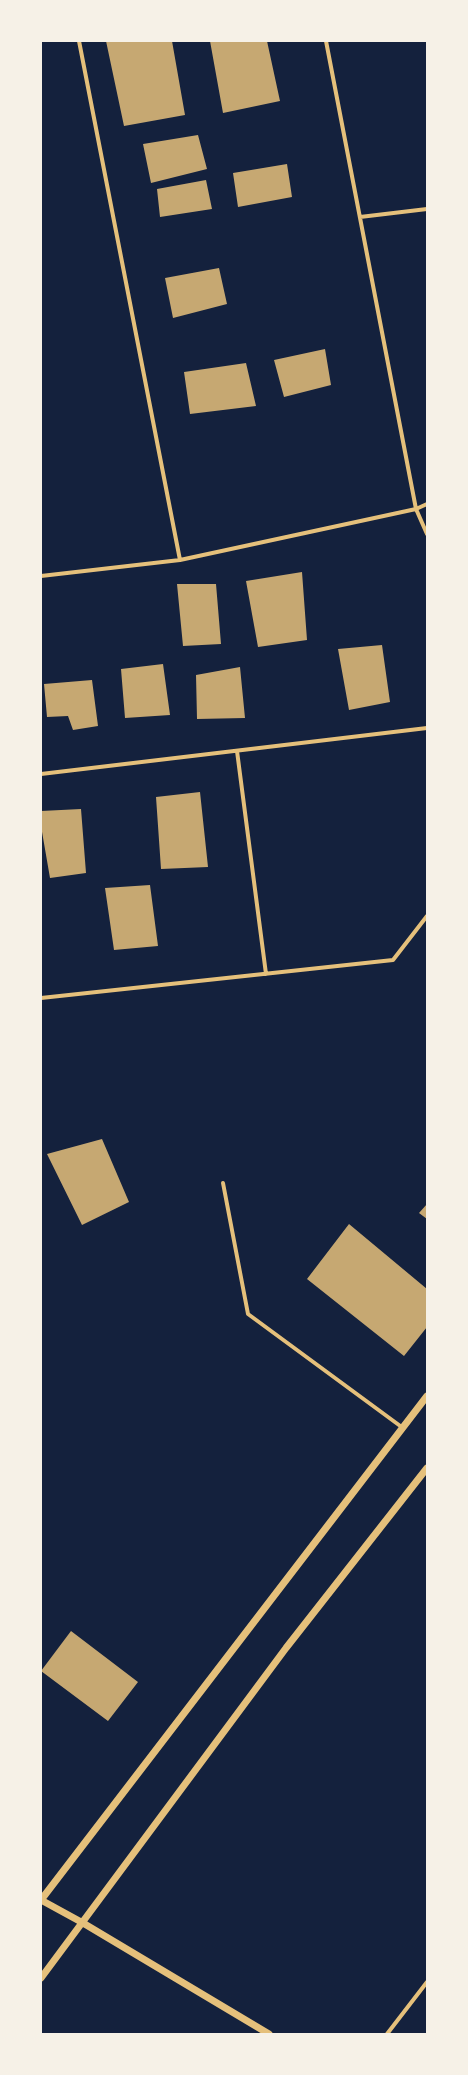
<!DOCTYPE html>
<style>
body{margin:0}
#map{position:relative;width:468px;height:2075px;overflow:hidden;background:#14213d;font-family:"Space Grotesk",sans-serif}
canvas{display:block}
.frame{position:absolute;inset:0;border:42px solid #f6f1e7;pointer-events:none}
</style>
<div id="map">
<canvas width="468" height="2075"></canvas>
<div class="frame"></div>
</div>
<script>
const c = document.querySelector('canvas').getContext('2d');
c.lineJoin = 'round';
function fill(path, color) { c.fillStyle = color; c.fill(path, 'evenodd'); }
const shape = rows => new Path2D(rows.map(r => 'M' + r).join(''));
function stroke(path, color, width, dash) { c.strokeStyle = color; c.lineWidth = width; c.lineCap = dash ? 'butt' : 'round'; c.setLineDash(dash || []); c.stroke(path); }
const building = shape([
 [106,41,172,41,185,115,124,126],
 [210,41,267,41,280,101,223,113],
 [198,135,207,169,151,183,143,144],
 [287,164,292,197,238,207,233,173],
 [206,180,212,209,160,217,157,189],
 [219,268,227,304,173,318,165,278],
 [325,349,331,385,284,397,274,360],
 [246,363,256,406,190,414,184,372],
 [302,572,307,640,258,647,246,581],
 [177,584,216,584,221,644,183,646],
 [382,645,390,702,349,710,338,649],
 [163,664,170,715,125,718,121,669],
 [240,667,245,718,197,719,196,675],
 [92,680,98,726,73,730,68,716,47,717,44,684],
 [200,792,208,867,161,869,156,797],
 [81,809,86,873,50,878,41,826,41,811],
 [150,885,158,946,114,950,105,888],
 [102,1139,129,1202,82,1225,47,1154],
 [427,1204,427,1219,419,1213],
 [349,1224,427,1289,427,1327,404,1356,307,1279],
 [71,1631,138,1682,108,1721,41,1671]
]);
const minor = shape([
 [79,41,180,560],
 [326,41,416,509,427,534],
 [360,217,427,209],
 [41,576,180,560,416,509,427,504],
 [237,751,266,974],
 [41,774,427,728],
 [41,998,393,960,427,916],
 [223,1183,248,1314,403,1428],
 [387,2034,427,1982]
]);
const tertiary = shape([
 [41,1900,427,1396],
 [41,1900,83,1923,269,2034],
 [41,1978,286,1648,427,1468]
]);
fill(building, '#c6a872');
stroke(minor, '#e5c07b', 4);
stroke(tertiary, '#e5c07b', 7);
</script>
